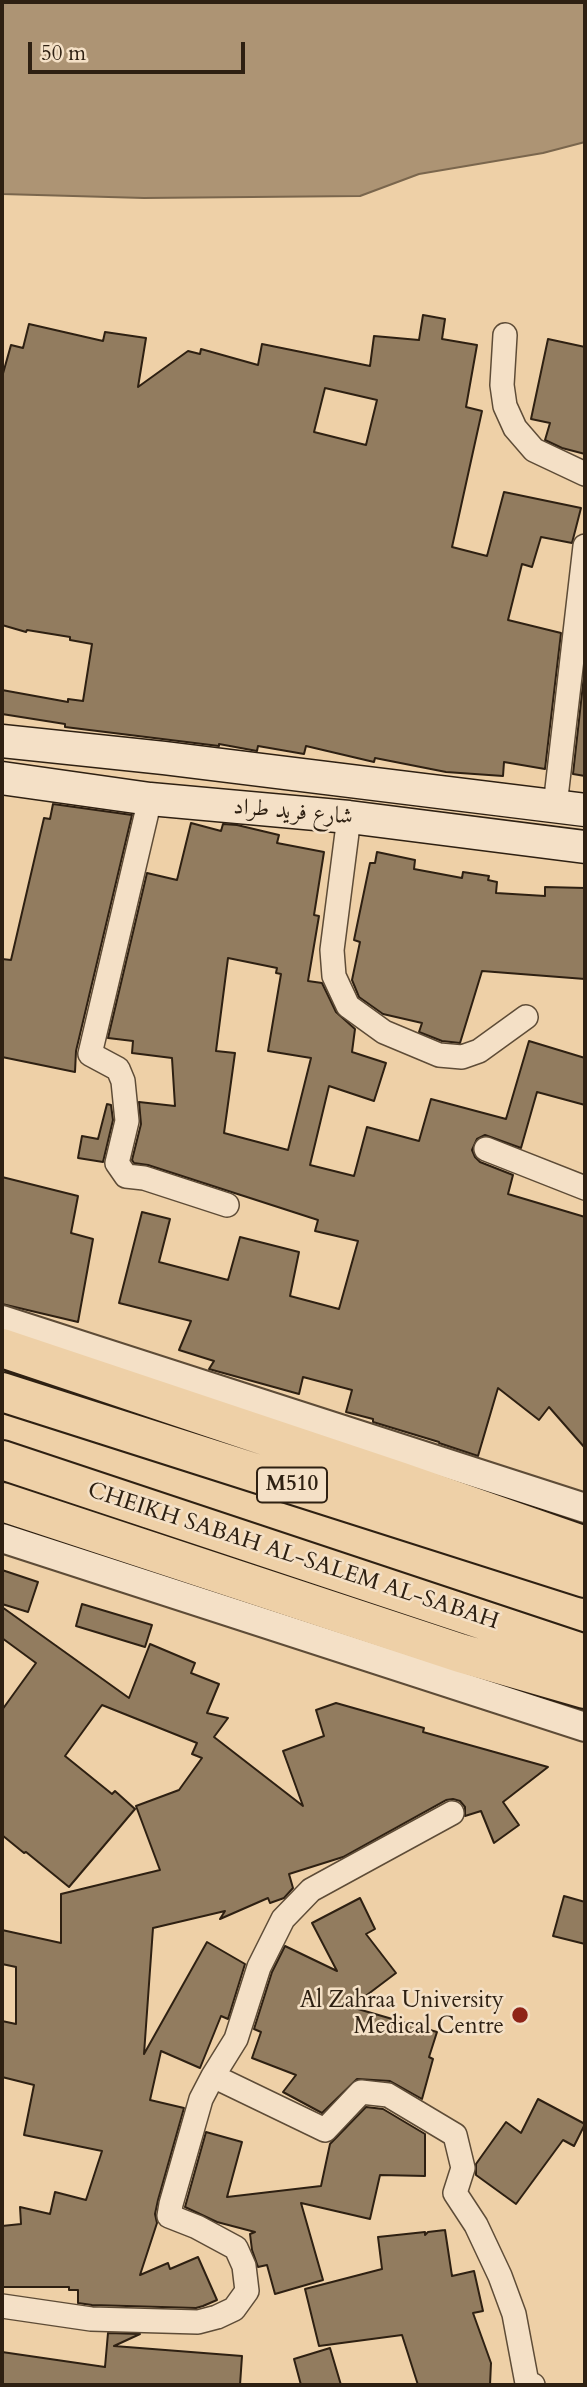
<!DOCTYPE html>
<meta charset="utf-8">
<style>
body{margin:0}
#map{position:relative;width:587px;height:2387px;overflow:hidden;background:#eed0a7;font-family:Cardo,serif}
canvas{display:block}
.frame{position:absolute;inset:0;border:4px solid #2e2012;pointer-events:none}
.scale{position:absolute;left:28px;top:42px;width:217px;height:32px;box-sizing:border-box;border:4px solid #2e2012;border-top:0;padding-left:9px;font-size:21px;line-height:24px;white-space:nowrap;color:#2e2012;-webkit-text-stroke:5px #f4e0c6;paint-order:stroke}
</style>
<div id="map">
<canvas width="587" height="2387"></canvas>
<div class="frame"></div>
<div class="scale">50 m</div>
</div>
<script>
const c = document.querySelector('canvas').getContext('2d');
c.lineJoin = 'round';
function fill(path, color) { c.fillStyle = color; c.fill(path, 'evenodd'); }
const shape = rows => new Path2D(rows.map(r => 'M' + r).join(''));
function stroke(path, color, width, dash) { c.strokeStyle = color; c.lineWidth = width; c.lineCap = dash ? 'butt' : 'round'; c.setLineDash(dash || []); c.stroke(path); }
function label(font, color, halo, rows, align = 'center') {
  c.font = font + ' Cardo,Amiri,serif'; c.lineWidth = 5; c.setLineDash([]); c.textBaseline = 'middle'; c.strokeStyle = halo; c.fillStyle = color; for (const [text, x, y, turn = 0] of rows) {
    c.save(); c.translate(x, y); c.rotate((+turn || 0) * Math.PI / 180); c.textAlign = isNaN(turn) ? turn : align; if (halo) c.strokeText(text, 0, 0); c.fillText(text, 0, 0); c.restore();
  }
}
const water = shape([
 [2,2,585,2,585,142,543,153,419,174,360,196,144,198,2,194,2,2]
]);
const building = shape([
 [423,315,445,319,442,339,477,345,466,407,482,411,452,547,487,556,504,492,581,508,572,543,541,537,532,567,522,564,508,620,561,633,545,769,504,762,503,776,446,772,375,758,374,762,306,746,304,754,258,746,257,751,219,744,219,746,65,727,65,724,2,714,2,690,68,702,68,699,83,701,92,644,70,640,70,637,27,630,26,632,2,625,2,377,11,345,23,348,29,324,103,341,105,332,146,338,138,387,188,351,200,354,201,349,258,365,262,344,370,366,374,336,419,340,423,315],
 [325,388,377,400,366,445,314,432,325,388],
 [548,339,585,347,585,454,562,448,545,440,550,423,531,419,548,339],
 [585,666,585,776,573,774,585,666],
 [53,804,132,815,76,1051,75,1072,2,1057,2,959,11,960,44,818,50,819,53,804],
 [191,823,221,831,223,824,237,825,279,835,277,843,324,852,314,915,319,916,308,981,322,983,336,1012,355,1029,352,1052,386,1063,374,1101,329,1086,310,1165,354,1176,367,1127,419,1141,431,1099,506,1119,529,1041,585,1058,585,1105,537,1092,521,1148,485,1135,477,1139,472,1150,475,1157,480,1162,513,1175,508,1194,585,1217,585,1448,549,1407,539,1420,498,1388,478,1456,439,1443,439,1442,373,1422,373,1419,346,1412,352,1390,303,1377,299,1394,209,1369,214,1361,179,1350,191,1321,119,1303,142,1212,170,1219,159,1262,228,1280,240,1237,299,1252,290,1296,339,1309,358,1241,315,1231,318,1220,148,1165,134,1163,132,1160,141,1124,139,1102,175,1106,172,1058,132,1053,133,1041,108,1038,147,873,177,880,191,823],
 [228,958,277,968,276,973,281,974,268,1051,311,1058,288,1150,224,1133,235,1053,216,1051,228,958],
 [377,852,415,860,414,869,462,878,463,872,489,876,488,880,497,882,496,893,545,896,545,887,585,888,585,979,482,971,460,1043,442,1041,419,1032,422,1023,383,1014,359,997,352,980,360,942,354,940,370,863,375,863,377,852],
 [107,1104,111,1105,113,1120,103,1162,78,1158,82,1136,98,1139,107,1104],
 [2,1177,78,1196,71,1233,93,1239,78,1322,2,1304,2,1177],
 [2,1570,38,1582,28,1612,2,1604,2,1570],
 [82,1604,152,1625,145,1647,76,1626,82,1604],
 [2,1607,129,1698,150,1644,195,1663,191,1673,219,1684,207,1713,228,1718,214,1737,303,1806,283,1751,324,1736,316,1710,336,1703,424,1728,423,1732,548,1767,503,1802,519,1825,494,1843,481,1811,465,1816,465,1807,460,1801,453,1799,446,1800,343,1857,289,1874,293,1888,284,1898,270,1903,268,1898,220,1919,225,1911,153,1928,144,2054,207,1942,245,1964,228,2019,221,2016,200,2068,161,2051,150,2100,184,2108,158,2200,155,2214,157,2223,140,2275,168,2263,170,2269,198,2257,217,2300,203,2306,196,2308,92,2305,78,2303,78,2290,69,2290,69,2287,2,2287,2,2226,21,2224,20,2207,50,2214,55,2192,86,2200,102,2151,24,2135,34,2085,2,2077,2,2021,16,2024,16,1967,2,1964,2,1930,61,1943,61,1894,160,1870,136,1806,179,1790,202,1758,192,1754,197,1743,102,1705,65,1756,112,1794,115,1791,135,1809,69,1887,26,1852,24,1853,2,1835,2,1710,36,1663,2,1638,2,1607],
 [564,1896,585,1902,585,1944,553,1936,564,1896],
 [360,1898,375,1929,366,1934,396,1973,351,2007,437,2032,429,2057,433,2059,422,2099,390,2081,357,2079,322,2113,283,2092,296,2075,252,2058,261,2032,254,2029,272,1972,285,1946,337,1971,312,1923,360,1898],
 [538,2099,585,2124,574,2146,563,2140,516,2204,476,2175,476,2164,506,2122,521,2133,538,2099],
 [366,2107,383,2109,425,2134,425,2176,380,2175,370,2219,301,2203,323,2280,275,2294,267,2265,258,2267,252,2250,250,2234,255,2232,217,2222,185,2207,206,2132,242,2142,227,2197,321,2186,330,2144,366,2107],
 [445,2230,452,2276,474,2271,483,2311,473,2313,491,2363,490,2385,418,2385,402,2335,319,2346,305,2289,382,2269,378,2237,425,2232,425,2235,428,2232,445,2230],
 [108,2333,140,2334,114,2346,242,2356,240,2385,2,2385,2,2352,105,2367,108,2333],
 [330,2348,341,2385,301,2385,294,2359,330,2348]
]);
const minor = shape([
 [505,335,502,385,505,406,515,428,534,450,585,474],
 [150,799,90,1054,118,1069,123,1081,127,1121,117,1163,126,1176,144,1178,227,1205],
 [555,806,585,546],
 [349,817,332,950,334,976,348,1006,384,1032,439,1055,462,1057,479,1051,526,1017],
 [486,1149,585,1188],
 [213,2076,236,2039,259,1967,283,1919,311,1890,452,1813],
 [2,2306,91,2319,198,2322,217,2317,234,2309,247,2291,244,2266,236,2248,197,2227,169,2216,171,2204,201,2099,213,2076,325,2130,361,2092,388,2095,455,2135,463,2168,455,2193,476,2225,500,2276,514,2314,527,2383,533,2385]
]);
const tertiary = shape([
 [2,1320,585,1508],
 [2,1538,585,1727]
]);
const secondary = shape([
 [2,741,164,758,585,810],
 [2,778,150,799,349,817,585,847]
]);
const motorway = shape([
 [2,1348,399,1481,585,1546],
 [2,1392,585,1578],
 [2,1460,585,1654],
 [2,1502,460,1653,585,1689]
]);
const markers = [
 [520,2015,9,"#8f2418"]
];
const shields = [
 [292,1485,70]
];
const shieldNames = [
 ["M510",292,1485]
];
const streetNames = [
 ["شارع فريد طراد",293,813,5],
 ["CHEIKH SABAH AL-SALEM AL-SABAH",293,1557,18]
];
const poiNames = [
 ["Al Zahraa University",504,2002],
 ["Medical Centre",504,2028]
];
fill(water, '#ad9474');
stroke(water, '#7a664d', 2);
fill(building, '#927c5f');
stroke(building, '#2e2012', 2);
stroke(minor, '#5e4c37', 26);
stroke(tertiary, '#5e4c37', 32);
stroke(secondary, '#2e2012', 35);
stroke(motorway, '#2e2012', 42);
stroke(minor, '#f4e0c6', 23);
stroke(tertiary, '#f4e0c6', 28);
stroke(secondary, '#f4e0c6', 32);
stroke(motorway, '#eed0a7', 38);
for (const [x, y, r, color] of markers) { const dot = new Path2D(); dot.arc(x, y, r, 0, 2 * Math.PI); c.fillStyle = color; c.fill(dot); stroke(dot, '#f4e0c6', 2.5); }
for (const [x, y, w] of shields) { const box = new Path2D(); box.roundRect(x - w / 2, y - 17.5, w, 35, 5); c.fillStyle = '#f4e0c6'; c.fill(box); stroke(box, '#2e2012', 2); }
label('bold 21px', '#2e2012', null, shieldNames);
label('23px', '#2e2012', '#f4e0c6', streetNames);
label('23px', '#2e2012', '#f4e0c6', poiNames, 'right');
</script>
